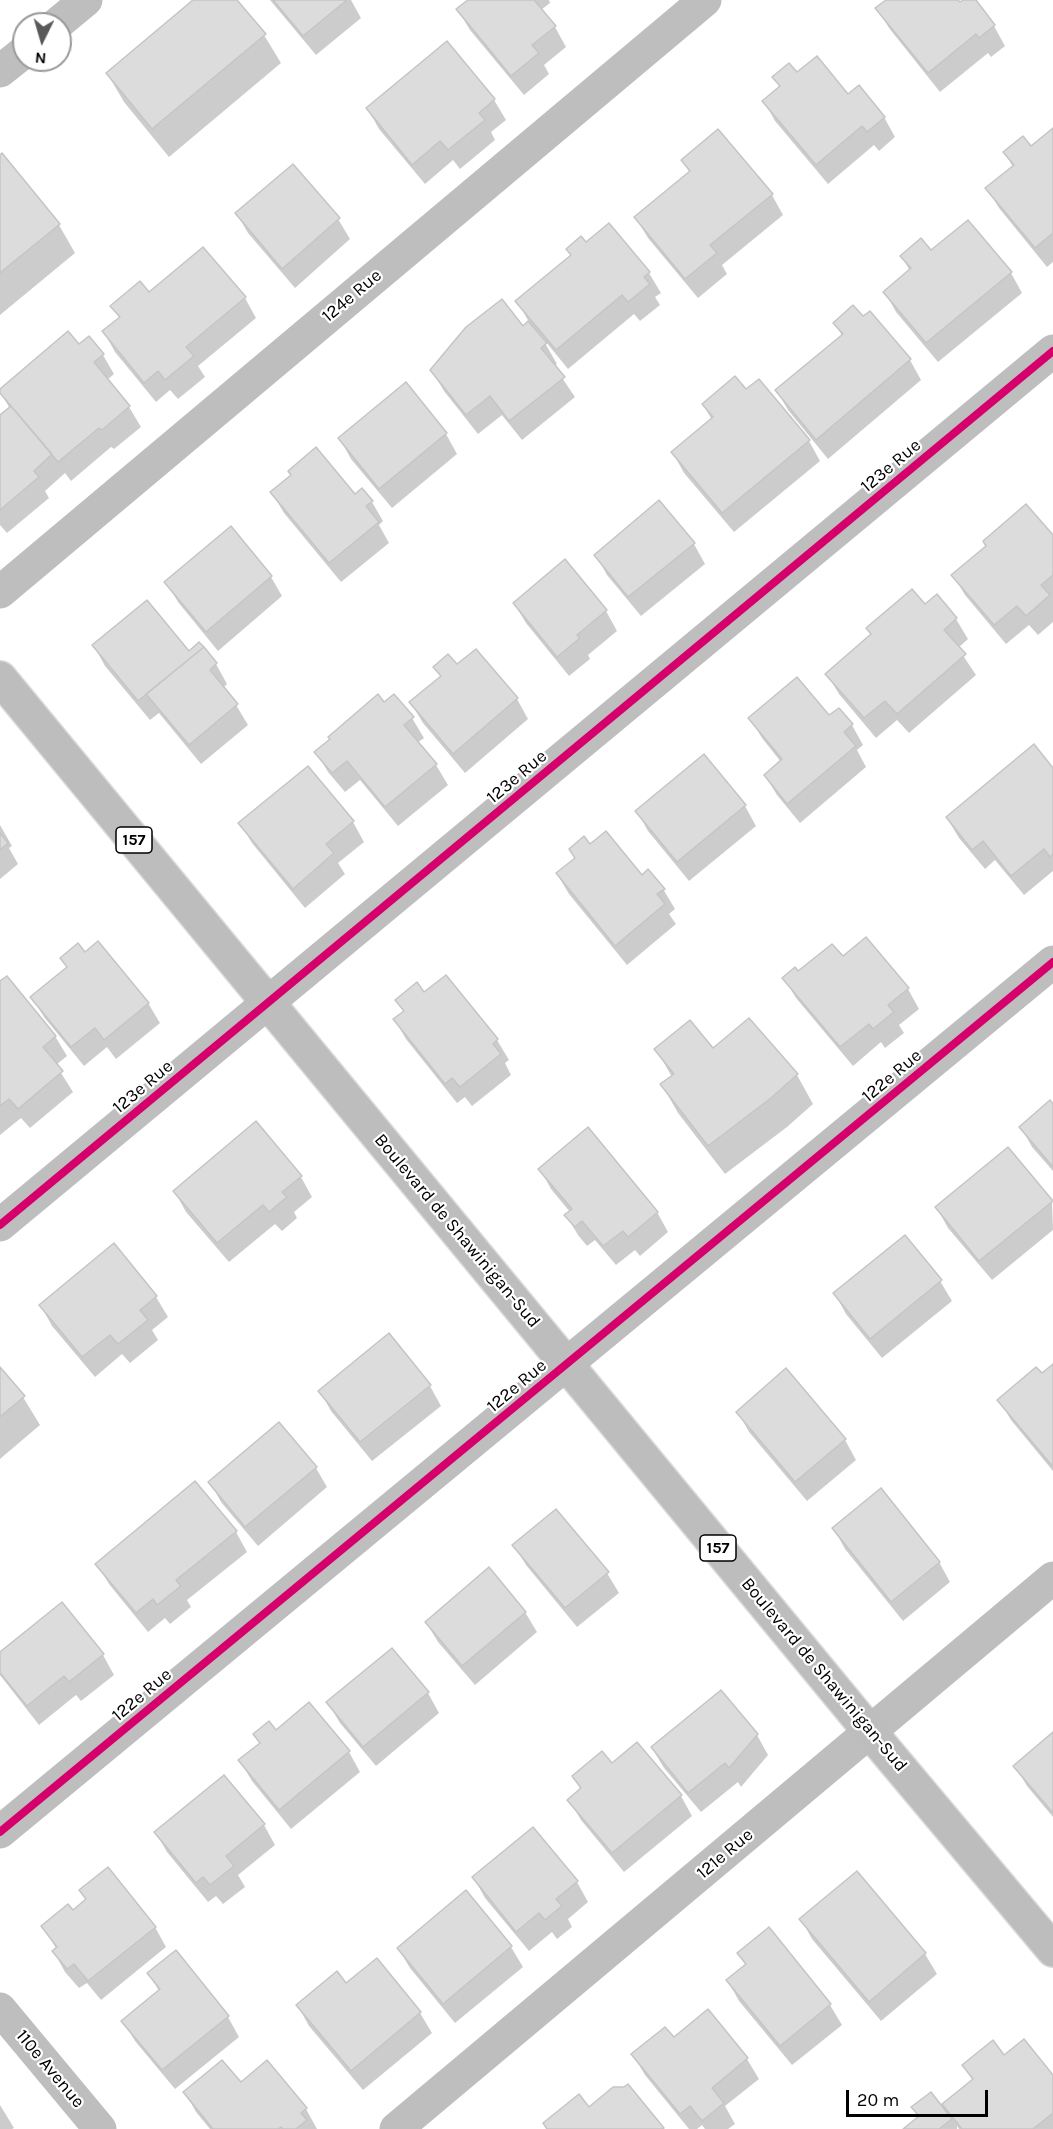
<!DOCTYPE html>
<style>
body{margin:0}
#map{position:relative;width:1053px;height:2129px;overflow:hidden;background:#fff;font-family:Karla,sans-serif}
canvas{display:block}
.north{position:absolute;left:12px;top:12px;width:60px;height:60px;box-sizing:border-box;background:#fff;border:2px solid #999;border-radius:50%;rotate:185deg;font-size:16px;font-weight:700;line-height:24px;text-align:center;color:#000}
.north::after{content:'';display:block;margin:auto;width:21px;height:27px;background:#595959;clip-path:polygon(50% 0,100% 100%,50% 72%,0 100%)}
.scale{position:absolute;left:846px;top:2090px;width:142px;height:27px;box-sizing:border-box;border:3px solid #000;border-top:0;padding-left:8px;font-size:18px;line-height:21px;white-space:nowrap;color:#000;-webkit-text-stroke:4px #fff;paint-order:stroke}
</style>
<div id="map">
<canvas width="1053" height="2129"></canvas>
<div class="north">N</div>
<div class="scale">20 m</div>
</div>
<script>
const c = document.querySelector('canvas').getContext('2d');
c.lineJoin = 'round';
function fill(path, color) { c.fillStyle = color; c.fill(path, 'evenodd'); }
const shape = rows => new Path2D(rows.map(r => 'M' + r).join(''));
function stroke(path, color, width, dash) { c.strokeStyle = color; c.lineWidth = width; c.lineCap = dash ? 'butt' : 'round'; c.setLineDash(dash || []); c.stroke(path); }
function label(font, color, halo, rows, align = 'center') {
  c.font = font + ' Karla,sans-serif'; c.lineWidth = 4.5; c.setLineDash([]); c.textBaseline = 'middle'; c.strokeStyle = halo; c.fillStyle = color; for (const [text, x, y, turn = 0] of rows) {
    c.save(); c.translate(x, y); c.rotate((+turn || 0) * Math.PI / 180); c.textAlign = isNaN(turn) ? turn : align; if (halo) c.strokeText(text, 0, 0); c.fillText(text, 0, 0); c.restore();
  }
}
const shadow = shape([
 [195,0,235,0,264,35,281,63,169,157,124,102,107,73],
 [270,0,351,0,361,18,316,55],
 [470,0,549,0,550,3,541,10,555,27,566,47,544,65,549,74,524,95,470,30,458,10],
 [888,0,956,0,960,4,965,0,974,0,994,26,1005,46,991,57,988,53,940,92,889,28,877,8],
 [447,43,494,100,506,120,491,132,495,140,460,169,453,160,425,184,379,129,368,109],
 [797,75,848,96,884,117,895,137,879,151,874,145,828,184,775,121,764,101,780,88,774,78],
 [1053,130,1053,262,1047,267,999,208,987,188,1013,167,1005,153,1031,148],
 [0,157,59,225,75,253,0,315],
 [683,161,772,195,783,215,722,265,727,274,698,298,648,238,636,218,690,173],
 [237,214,338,219,350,239,295,288,248,233],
 [968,223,1011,273,1022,293,938,362,896,312,885,292,910,271,902,257,931,252],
 [586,244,649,273,661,293,655,297,660,305,640,321,634,314,568,369,546,342,545,343,557,364,554,366,575,397,522,440,502,415,478,434,444,391,432,371,523,328,529,322,517,301,572,256,568,250],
 [203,249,245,298,256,318,198,366,205,377,178,399,170,390,156,402,115,352,104,332,120,319,112,306,149,294],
 [869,313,910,360,921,380,828,459,788,410,777,391,842,336,835,323,862,318],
 [79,346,103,355,114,374,107,380,129,407,141,427,114,449,111,447,71,481,65,473,45,491,49,498,7,533,0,525,0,417,10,409,0,391],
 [746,391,809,441,820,461,734,532,684,473,673,453,712,420,703,404],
 [446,434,457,454,392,508,351,459,340,439],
 [272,493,355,496,372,502,383,521,379,525,389,543,341,582,284,513],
 [1053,538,1053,622,1038,635,1029,625,1006,644,965,595,953,575],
 [694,544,705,564,641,616,607,575,596,555],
 [271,577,282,596,218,651,178,602,166,582],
 [937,596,956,619,968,639,958,648,976,675,909,733,897,720,876,738,839,694,827,674,925,607],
 [514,603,606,611,617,631,588,655,590,659,569,676,526,623],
 [199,644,216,664,227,684,223,688,236,705,248,725,201,764,159,713,150,720,105,666,94,646,189,653],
 [476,651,517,699,528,719,465,773,423,723,411,703,441,678,435,667,457,666],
 [384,704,412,718,424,738,417,743,436,765,448,785,398,826,360,780,345,792,328,772,316,752],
 [829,717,852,725,863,745,857,750,866,767,800,823,777,795,765,775,781,762,762,738,750,718],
 [307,768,353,822,364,842,338,863,345,874,305,908,252,843,240,823],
 [1053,770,1053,871,1024,895,995,860,985,869,959,838,947,818],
 [745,806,756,826,689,881,648,831,637,811],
 [0,825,12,846,9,848,18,864,0,879],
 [590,846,663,889,675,909,669,914,676,924,627,965,569,894,557,874],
 [85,954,148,1003,160,1023,116,1059,107,1047,84,1066,44,1017,32,997],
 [843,958,908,989,919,1009,899,1025,904,1033,885,1048,881,1042,853,1066,796,998,784,978],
 [446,977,497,1040,509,1060,505,1063,511,1075,472,1106,465,1097,457,1103,406,1039,395,1020,404,1012,397,1000,424,994],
 [0,983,55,1036,67,1056,56,1065,73,1092,30,1128,21,1118,0,1135],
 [749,1020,797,1075,813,1104,787,1127,725,1174,678,1113,662,1085,672,1077,656,1049,713,1050],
 [1053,1107,1053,1171,1032,1147,1021,1127],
 [540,1169,657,1212,668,1232,640,1256,635,1250,616,1265,595,1240,587,1246,578,1235,566,1215,570,1212,551,1189],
 [301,1177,312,1197,294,1212,297,1218,282,1231,275,1224,229,1262,186,1212,175,1192],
 [1052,1202,1053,1230,992,1280,948,1228,937,1208],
 [114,1245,156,1297,168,1317,152,1330,158,1340,130,1363,122,1354,95,1377,52,1326,41,1306],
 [940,1281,952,1301,882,1358,846,1314,835,1294],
 [1053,1367,1053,1471,1011,1420,999,1400],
 [0,1369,23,1397,40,1425,0,1459],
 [430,1386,441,1406,372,1461,331,1411,320,1391],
 [738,1412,845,1440,856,1460,807,1501,749,1432],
 [316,1468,327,1487,258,1546,221,1502,210,1482],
 [834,1529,939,1562,950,1582,903,1621,845,1549],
 [236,1532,247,1552,187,1600,191,1607,170,1624,165,1618,148,1632,109,1584,97,1564],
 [514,1545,607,1573,619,1593,577,1627,526,1565],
 [525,1612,537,1632,475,1685,438,1642,426,1622],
 [392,1650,428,1693,439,1713,376,1766,340,1723,328,1703],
 [0,1654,103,1655,114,1675,81,1701,76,1695,39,1725,0,1675],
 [255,1734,349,1752,360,1772,291,1829,252,1781,240,1761,260,1744],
 [1053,1734,1053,1817,1027,1786,1015,1766],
 [757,1735,768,1755,741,1787,738,1782,701,1812,664,1768,652,1748],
 [637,1744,681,1796,692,1816,624,1872,581,1820,569,1800,581,1790,574,1777,611,1765],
 [224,1777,264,1825,275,1845,238,1875,245,1887,223,1904,216,1896,208,1902,167,1852,156,1833],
 [533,1830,577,1882,588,1902,568,1919,572,1927,557,1939,552,1932,529,1951,485,1898,474,1878],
 [857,1873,925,1954,937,1974,881,2021,812,1939,801,1919],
 [81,1890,155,1927,166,1947,101,2000,87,1983,79,1988,65,1972,54,1952,57,1950,43,1926,72,1912,87,1901],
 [465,1892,511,1947,523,1967,455,2023,410,1968,398,1948],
 [739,1953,830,2005,842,2025,792,2065,739,2001,728,1981,746,1966],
 [376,1960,420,2013,432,2033,363,2090,309,2026,298,2006,346,1985],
 [149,1974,228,2017,239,2037,175,2089,135,2041,123,2021,159,1991],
 [708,2011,747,2059,759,2079,725,2106,735,2124,728,2129,705,2129,702,2125,697,2129,689,2129,645,2075,633,2055,674,2039],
 [1004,2057,1053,2077,1053,2129,959,2129,957,2126,957,2129,905,2129,920,2118,913,2107,941,2106,973,2081,964,2065],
 [267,2062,306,2109,317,2129,210,2129,196,2112,185,2092,240,2084],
 [0,2105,14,2128,12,2129,0,2129]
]);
const building = shape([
 [193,0,237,0,266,34,152,129,106,73,193,0],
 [273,0,347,0,303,36,273,0],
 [468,0,534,0,556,26,532,45,539,53,511,76,456,9,468,0],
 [886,0,958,0,960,2,963,0,976,0,995,25,979,38,976,34,928,73,875,8,886,0],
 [447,41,495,99,479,113,485,120,448,150,440,141,412,165,366,108,447,41],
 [817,56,848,94,859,85,885,117,867,132,862,126,816,165,762,101,780,86,772,77,789,63,797,72,817,56],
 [1053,128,1053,233,1035,248,985,188,1014,165,1003,152,1023,136,1031,146,1053,128],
 [718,129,773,194,710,245,717,253,685,279,634,217,690,171,681,160,718,129],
 [2,153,60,224,0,273,0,155,2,153],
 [293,164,340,218,282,269,235,213,293,164],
 [968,220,1012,272,926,343,883,292,911,268,900,256,921,238,931,250,968,220],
 [609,223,650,272,644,277,650,284,628,302,622,295,556,350,515,301,571,255,566,249,581,236,586,242,609,223],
 [203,247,246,297,186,347,194,356,165,380,158,371,144,383,102,331,120,317,110,306,140,281,149,292,203,247],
 [502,299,523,326,528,321,547,343,541,348,565,377,509,421,490,396,466,415,430,370,466,327,502,299],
 [853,305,863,316,870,311,911,359,816,440,775,390,843,334,833,323,853,305],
 [68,331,79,344,89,336,104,354,94,362,130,406,102,430,99,428,58,462,0,393,0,389,68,331],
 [735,376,746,389,759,379,810,440,722,513,671,452,713,417,702,404,735,376],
 [406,382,447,433,379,489,338,438,406,382],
 [11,406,52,454,34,471,39,477,0,510,0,415,11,406],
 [316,447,355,494,362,488,373,501,366,506,379,522,329,563,270,492,291,475,288,471,316,447],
 [659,500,695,543,628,597,594,555,659,500],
 [1026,504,1053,535,1053,575,1041,585,1050,595,1026,616,1017,606,994,625,951,575,986,546,983,541,1026,504],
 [231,526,272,576,206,632,164,582,231,526],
 [565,559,607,610,577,635,580,638,557,657,513,603,565,559],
 [912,589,925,604,937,594,957,618,944,630,966,654,897,714,885,701,864,718,825,674,871,634,866,628,912,589],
 [147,600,189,651,199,642,204,647,138,701,92,645,147,600],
 [204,647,217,663,210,670,238,704,189,745,146,694,204,647],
 [476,649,518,698,453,754,409,702,441,676,433,667,448,654,457,664,476,649],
 [797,677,829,715,839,708,853,724,844,732,856,746,787,804,764,775,782,759,748,718,797,677],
 [378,694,384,702,394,694,414,717,404,725,437,764,385,807,347,761,332,773,314,752,330,739,328,737,378,694],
 [1034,744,1053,768,1053,854,1050,857,1044,849,1011,876,983,841,972,850,946,817,1034,744],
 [704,754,746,805,677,862,635,811,704,754],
 [308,766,354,821,326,844,334,853,293,889,238,823,308,766],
 [606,831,642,875,648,869,665,889,657,894,665,904,615,946,556,873,575,858,569,849,584,836,590,844,606,831],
 [0,833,8,843,0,850,0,833],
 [866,937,909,988,888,1005,894,1012,873,1029,869,1024,840,1047,782,978,795,967,798,971,832,944,843,956,866,937],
 [98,941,149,1003,104,1040,95,1028,71,1047,30,997,67,967,60,958,78,943,85,952,98,941],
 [446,975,498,1039,493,1044,501,1054,460,1087,452,1078,445,1084,393,1019,404,1011,395,1000,417,982,424,992,446,975],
 [7,976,56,1036,43,1047,63,1071,18,1109,9,1099,0,1106,0,981,7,976],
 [749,1018,798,1074,771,1098,708,1146,660,1084,674,1074,654,1049,690,1020,713,1048,749,1018],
 [1050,1100,1053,1104,1053,1167,1019,1127,1050,1100],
 [256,1121,302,1176,282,1192,287,1197,269,1212,263,1205,217,1243,173,1191,256,1121],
 [588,1127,658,1212,628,1237,623,1231,603,1246,582,1221,575,1227,564,1215,572,1209,538,1169,588,1127],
 [1008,1147,1053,1201,979,1261,935,1207,1008,1147],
 [905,1235,942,1280,870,1339,833,1293,905,1235],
 [114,1243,157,1296,140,1310,148,1320,118,1344,110,1335,82,1357,39,1305,114,1243],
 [389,1333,431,1385,360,1442,318,1391,389,1333],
 [1053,1364,1053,1467,997,1400,1036,1367,1042,1373,1053,1364],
 [0,1367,25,1396,0,1417,0,1367],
 [786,1368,846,1439,795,1482,736,1412,786,1368],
 [279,1422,317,1467,245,1527,208,1482,279,1422],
 [195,1481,237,1531,176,1580,181,1586,157,1605,153,1599,136,1613,95,1564,195,1481],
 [881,1488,940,1562,891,1602,832,1528,881,1488],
 [556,1509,609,1572,565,1608,512,1545,556,1509],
 [489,1567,526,1612,462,1666,425,1622,489,1567],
 [62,1602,104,1654,69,1682,64,1676,27,1706,0,1673,0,1652,62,1602],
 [392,1648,429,1692,363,1747,326,1702,392,1648],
 [721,1690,758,1734,729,1768,725,1763,688,1793,651,1747,721,1690],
 [309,1702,350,1751,279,1810,238,1760,260,1743,253,1734,269,1721,276,1730,309,1702],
 [1053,1732,1053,1813,1013,1766,1053,1732],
 [637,1742,682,1795,612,1853,567,1800,581,1788,572,1776,602,1751,612,1763,637,1742],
 [224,1775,265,1824,226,1856,234,1866,210,1885,203,1877,196,1883,154,1832,224,1775],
 [533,1827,578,1881,556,1899,562,1906,545,1920,539,1913,516,1932,472,1877,533,1827],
 [108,1867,156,1927,88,1981,74,1964,67,1969,52,1951,57,1947,41,1926,68,1904,73,1910,86,1899,79,1890,108,1867],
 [857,1871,926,1953,869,2002,799,1919,857,1871],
 [466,1890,512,1946,443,2004,397,1948,466,1890],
 [769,1927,831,2004,780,2046,726,1980,746,1964,737,1953,769,1927],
 [176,1950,229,2016,162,2070,121,2021,160,1989,147,1973,176,1950],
 [377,1958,421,2012,351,2071,296,2005,337,1971,346,1983,377,1958],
 [708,2009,748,2058,712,2088,724,2103,702,2121,690,2106,680,2114,631,2054,665,2027,674,2037,708,2009],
 [1024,2039,1053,2075,1053,2113,1033,2129,962,2129,942,2104,973,2079,962,2065,993,2040,1004,2055,1024,2039],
 [222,2060,241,2082,267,2060,307,2108,301,2113,307,2120,296,2129,283,2129,281,2127,278,2129,213,2129,183,2092,222,2060],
 [628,2084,664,2128,662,2129,547,2129,543,2123,579,2094,589,2107,613,2087,624,2087,628,2084],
 [931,2092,952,2119,939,2129,903,2129,919,2116,911,2107,931,2092]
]);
const minor = shape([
 [0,592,705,0],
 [0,1225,1053,351],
 [0,1832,1053,962],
 [0,2009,100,2129],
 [396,2129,1053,1578]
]);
const tertiary = shape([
 [57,24,86,0],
 [0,71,24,52]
]);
const primary = shape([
 [0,678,870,1732,1053,1950]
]);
const cycleway = shape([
 [0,1225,1053,351],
 [0,1832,1053,962]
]);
const shields = [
 [134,840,36],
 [718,1548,36]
];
const shieldNames = [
 ["157",134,840],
 ["157",718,1548]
];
const streetNames = [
 ["124e Rue",352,296,-40],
 ["123e Rue",891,466,-40],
 ["123e Rue",517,777,-40],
 ["122e Rue",892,1076,-40],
 ["123e Rue",143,1087,-40],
 ["Boulevard de Shawinigan-Sud",457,1231,50],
 ["122e Rue",517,1386,-40],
 ["Boulevard de Shawinigan-Sud",824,1675,50],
 ["122e Rue",142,1695,-40],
 ["121e Rue",725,1854,-40],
 ["110e Avenue",50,2069,50]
];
fill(shadow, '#0003');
fill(building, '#dcdcdc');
stroke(building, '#c5c5c5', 1.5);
stroke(primary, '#dbdbdb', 36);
stroke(minor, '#bebebe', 33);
stroke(tertiary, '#bebebe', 33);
stroke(primary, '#bdbdbd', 33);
stroke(cycleway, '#d6006c', 8);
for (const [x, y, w] of shields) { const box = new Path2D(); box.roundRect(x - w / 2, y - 13, w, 26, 4.5); c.fillStyle = '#fff'; c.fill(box); stroke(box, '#000', 1.5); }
label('bold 16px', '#000', null, shieldNames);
label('18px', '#000', '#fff', streetNames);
</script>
